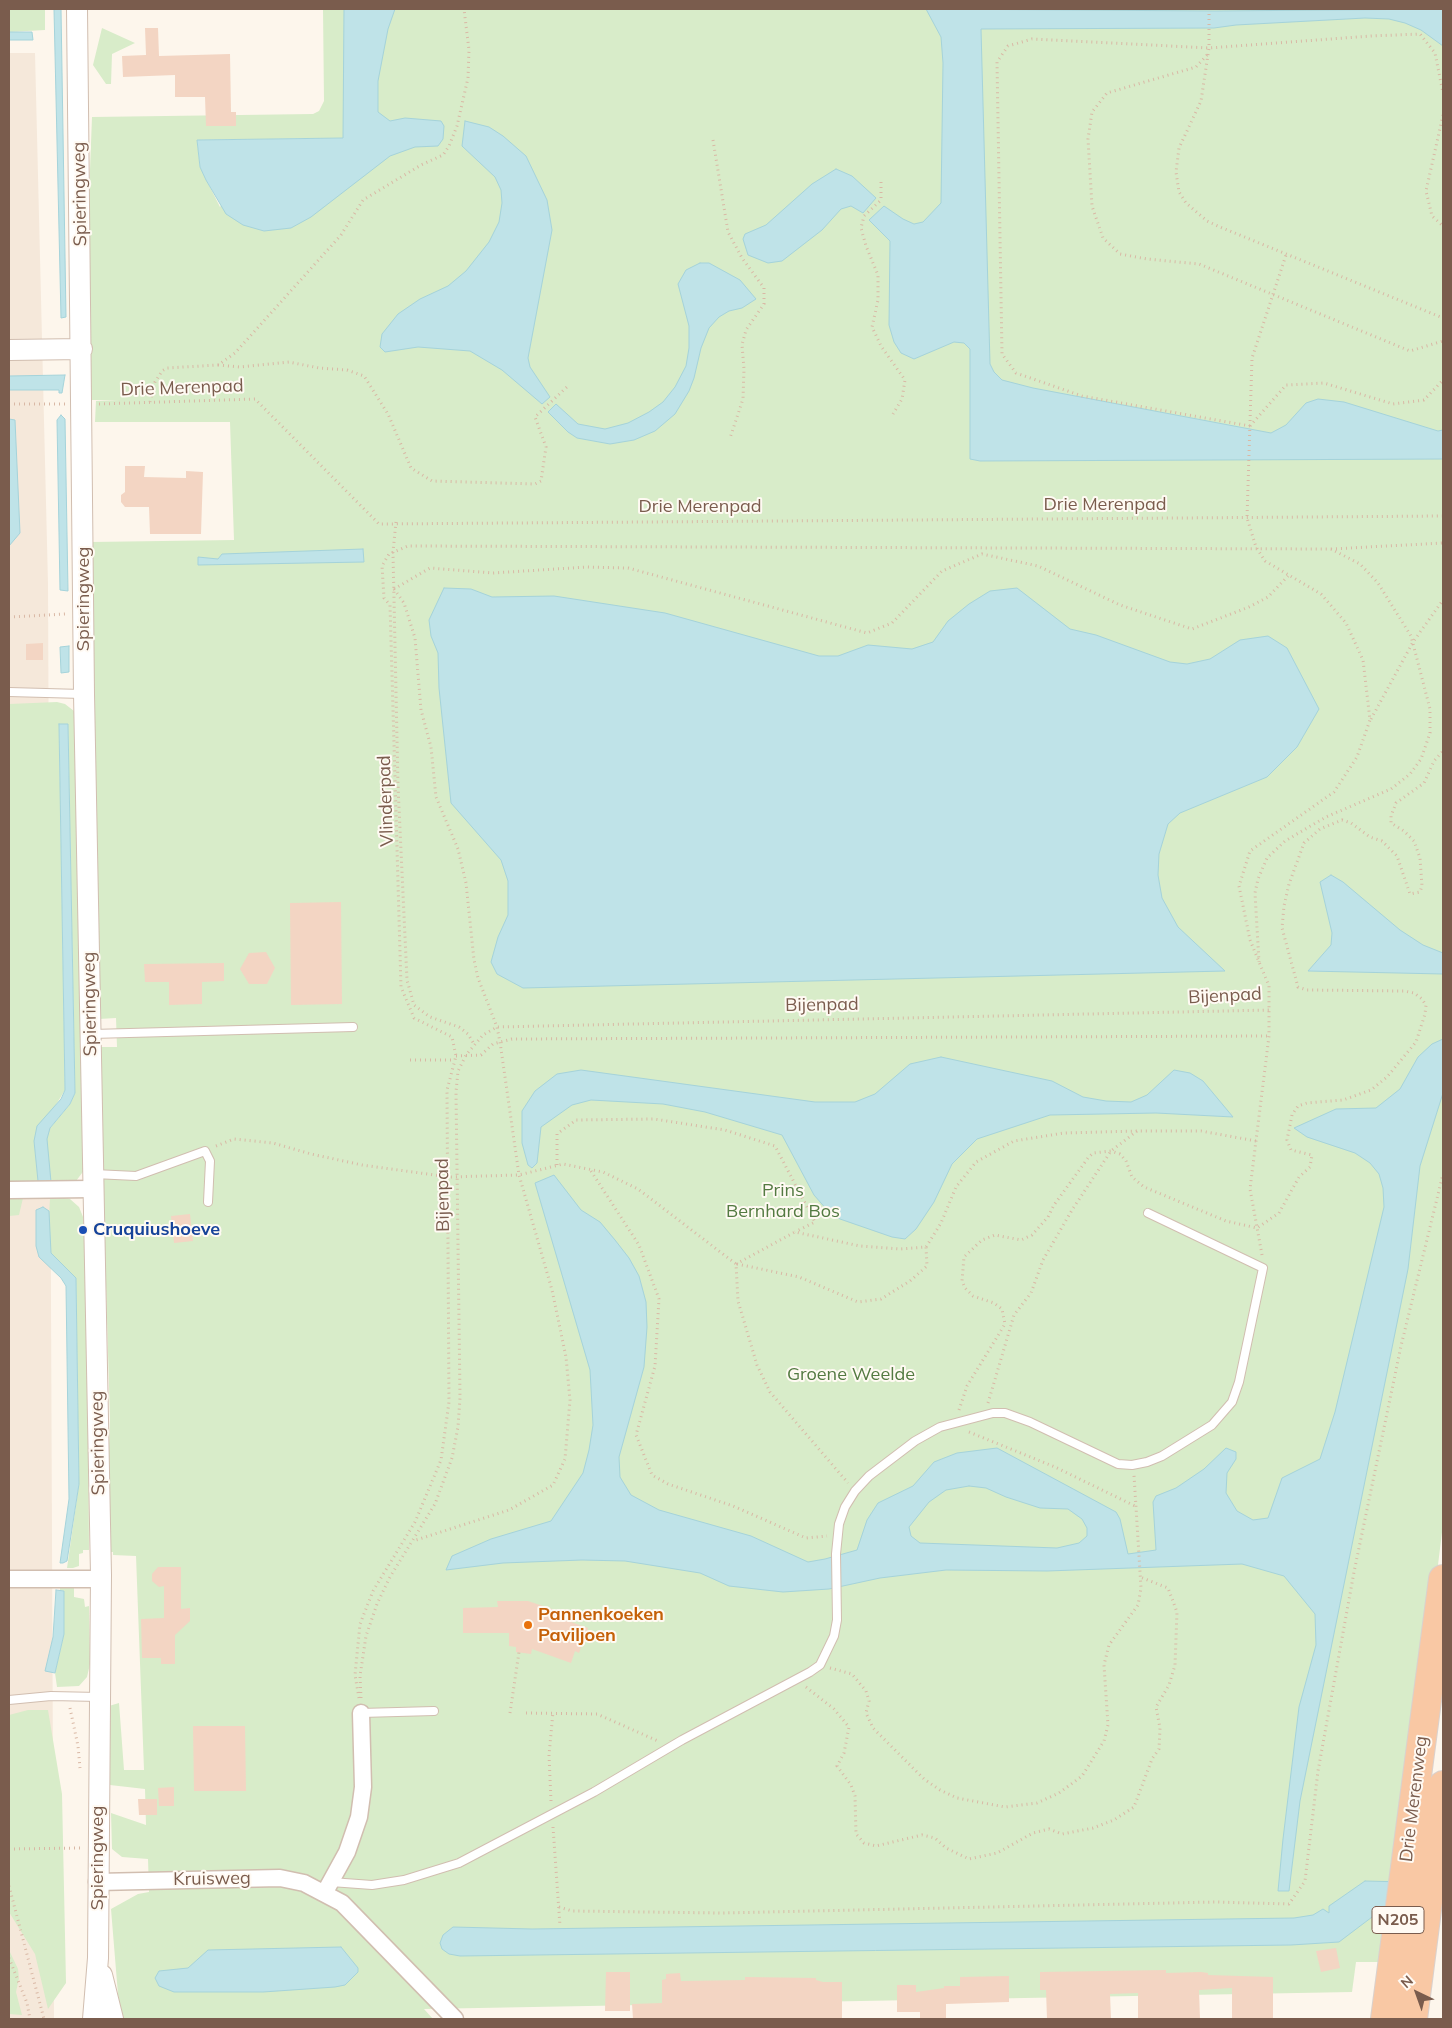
<!DOCTYPE html>
<style>
body{margin:0}
#map{position:relative;width:1452px;height:2028px;overflow:hidden;background:#fdf6ec;font-family:Mulish,sans-serif}
canvas{display:block}
.frame{position:absolute;inset:0;border:10px solid #7a5c4d;pointer-events:none}
.north{position:absolute;left:1392px;top:1968px;width:50px;height:50px;-webkit-text-stroke:4px #fffaf3;paint-order:stroke;rotate:318deg;font-size:14px;font-weight:700;line-height:20px;text-align:center;color:#7a5c4d}
.north::after{content:'';display:block;margin:auto;width:18px;height:22px;background:#7a5c4d;clip-path:polygon(50% 0,100% 100%,50% 72%,0 100%)}
</style>
<div id="map">
<canvas width="1452" height="2028"></canvas>
<div class="frame"></div>
<div class="north">N</div>
</div>
<script>
const c = document.querySelector('canvas').getContext('2d');
c.lineJoin = 'round';
function fill(path, color) { c.fillStyle = color; c.fill(path, 'evenodd'); }
const shape = rows => new Path2D(rows.map(r => 'M' + r).join(''));
function stroke(path, color, width, dash) { c.strokeStyle = color; c.lineWidth = width; c.lineCap = dash ? 'butt' : 'round'; c.setLineDash(dash || []); c.stroke(path); }
function label(font, color, halo, rows, align = 'center') {
  c.font = font + ' Mulish,sans-serif'; c.lineWidth = 4; c.setLineDash([]); c.textBaseline = 'middle'; c.strokeStyle = halo; c.fillStyle = color; for (const [text, x, y, turn = 0] of rows) {
    c.save(); c.translate(x, y); c.rotate((+turn || 0) * Math.PI / 180); c.textAlign = isNaN(turn) ? turn : align; if (halo) c.strokeText(text, 0, 0); c.fillText(text, 0, 0); c.restore();
  }
}
const residential = shape([
 [9,53,35,53,48,584,54,2019,9,2019]
]);
const green = shape([
 [9,9,45,9,45,30,9,32],
 [323,9,344,9,344,138,197,140,200,167,220,207,232,185,364,141,363,9,957,9,981,29,991,9,1443,9,1443,1524,1413,1769,1395,1884,1379,1882,1362,1924,1376,1914,1387,1911,1383,1962,1356,1962,1352,1992,424,2009,433,2019,120,2019,111,1909,138,1894,149,1892,148,1859,122,1857,112,1849,111,1813,146,1825,145,1789,110,1785,109,1706,119,1703,124,1770,144,1770,136,1556,113,1555,113,1552,109,1552,108,1479,110,1419,99,1047,117,1047,116,1018,99,1019,91,542,234,540,230,422,95,422,96,401,119,400,89,400,88,222,92,117,313,114,319,111,324,101],
 [102,28,135,43,112,54,111,84,106,84,93,65],
 [57,702,65,704,74,711,79,719,85,1169,76,1181,51,1182,47,1158,46,1139,50,1128,70,1104,75,1093,68,724,59,724,65,1090,34,1141,38,1181,9,1181,9,704],
 [9,1197,23,1198,19,1215,9,1216],
 [60,1197,70,1199,79,1207,83,1217,87,1262,89,1550,83,1550,83,1553,79,1554,79,1566,73,1568,67,1568,79,1484,76,1278,51,1253,48,1234,50,1198],
 [60,1584,74,1588,74,1597,84,1599,85,1607,89,1606,90,1664,87,1677,79,1686,57,1687,55,1673,64,1634,64,1591,60,1590],
 [28,1710,48,1710,62,1794,66,1983,48,2009,35,1954,9,1912,9,1715],
 [9,1950,18,1969,19,1978,16,1992,22,2015,9,2014]
]);
const water = shape([
 [54,9,61,9,66,317,61,318,54,9],
 [344,9,395,9,388,29,378,81,378,112,390,121,405,118,441,121,444,126,443,139,438,146,415,147,390,156,311,217,291,228,264,231,243,225,226,214,206,180,200,167,197,140,343,138,344,9],
 [926,9,1215,11,1443,9,1443,46,1421,30,1405,23,1389,19,1365,18,1236,25,1214,28,981,29,989,327,990,364,994,372,1002,380,1033,388,1271,433,1286,425,1306,403,1318,399,1344,402,1438,431,1443,430,1443,459,980,461,970,459,970,349,964,343,954,342,914,359,901,353,894,342,889,325,890,241,869,220,884,206,903,219,914,224,923,222,941,203,943,63,941,37,926,9],
 [9,32,32,32,33,40,9,40,9,32],
 [465,121,489,127,503,136,526,156,547,200,552,230,528,358,530,367,550,397,542,404,502,370,470,351,418,347,385,352,380,347,382,334,398,314,420,299,448,286,466,271,489,242,499,222,502,203,501,190,495,177,462,146,465,121],
 [836,169,852,176,876,198,863,213,851,206,841,209,822,230,782,261,768,263,748,255,743,239,745,234,766,225,812,184,836,169],
 [700,263,709,263,740,280,756,299,742,308,729,311,719,317,709,328,701,348,694,378,689,391,675,414,655,431,634,440,610,444,577,438,568,432,548,412,556,404,578,424,605,429,628,423,649,412,663,402,675,387,686,366,689,348,689,326,678,284,686,270,700,263],
 [65,375,62,393,59,393,59,390,9,390,9,376,65,375],
 [61,415,65,419,68,591,60,590,57,420,61,415],
 [9,419,15,420,20,533,9,546,9,419],
 [363,549,364,562,198,565,198,557,218,559,222,554,363,549],
 [444,588,471,589,492,597,554,596,665,613,819,656,838,656,868,645,912,649,933,642,948,621,969,604,990,591,1017,588,1070,629,1096,635,1170,662,1187,664,1210,659,1240,640,1268,636,1287,648,1319,709,1297,747,1267,777,1180,813,1168,824,1159,854,1158,875,1162,898,1178,927,1225,971,523,988,497,974,491,962,498,937,508,915,508,881,501,860,451,803,439,688,438,653,431,636,429,620,444,588],
 [69,646,69,672,61,673,60,647,69,646],
 [59,724,68,724,75,1093,70,1104,50,1128,47,1139,51,1182,38,1181,34,1141,37,1126,61,1099,65,1090,59,724],
 [1331,875,1343,882,1400,930,1423,945,1443,953,1443,974,1308,971,1331,945,1332,933,1320,882,1331,875],
 [1443,1039,1443,1093,1420,1166,1408,1269,1300,1801,1289,1891,1278,1891,1283,1839,1299,1707,1316,1645,1315,1614,1284,1576,1242,1564,1047,1571,946,1570,880,1578,829,1589,783,1592,729,1586,700,1573,625,1561,582,1560,503,1563,446,1570,452,1556,491,1539,551,1521,583,1473,589,1450,593,1425,590,1370,535,1183,554,1175,581,1210,600,1222,615,1240,629,1258,639,1276,646,1302,647,1327,644,1367,619,1457,620,1477,631,1495,659,1510,751,1536,808,1562,825,1559,857,1550,867,1520,878,1503,913,1486,934,1462,957,1453,997,1448,1116,1512,1120,1519,1128,1554,1156,1550,1153,1502,1156,1496,1176,1488,1204,1469,1226,1448,1236,1452,1236,1459,1227,1473,1226,1493,1237,1511,1253,1520,1268,1518,1282,1478,1320,1459,1335,1412,1384,1207,1383,1188,1379,1174,1370,1163,1355,1153,1307,1137,1294,1128,1336,1109,1376,1108,1400,1089,1418,1057,1432,1044,1443,1039],
 [969,1486,986,1488,1006,1497,1040,1508,1068,1509,1082,1519,1087,1528,1087,1536,1079,1543,1057,1548,920,1543,911,1536,909,1527,929,1502,946,1490,969,1486],
 [941,1057,1052,1081,1083,1097,1106,1101,1131,1102,1147,1095,1174,1070,1190,1073,1203,1081,1233,1117,1156,1113,1050,1115,977,1139,952,1164,934,1202,916,1229,905,1239,892,1237,840,1219,828,1211,814,1195,782,1135,705,1112,663,1104,591,1100,572,1105,541,1127,537,1163,532,1168,528,1165,522,1143,522,1111,535,1091,557,1074,581,1070,815,1102,855,1102,875,1094,910,1064,941,1057],
 [43,1207,49,1211,51,1253,76,1278,79,1484,67,1561,63,1563,60,1563,69,1499,66,1286,61,1278,39,1257,36,1246,36,1210,43,1207],
 [56,1590,64,1591,64,1634,55,1673,45,1671,53,1637,56,1590],
 [1365,1881,1443,1883,1443,1910,1387,1911,1376,1914,1339,1942,1291,1945,460,1956,449,1954,442,1949,440,1943,443,1935,453,1927,532,1929,1294,1918,1313,1915,1323,1909,1329,1913,1329,1906,1365,1881],
 [341,1947,358,1968,358,1972,345,1985,335,1987,263,1992,174,1992,159,1986,155,1978,159,1971,188,1968,208,1950,341,1947]
]);
const building = shape([
 [145,28,158,28,159,56,230,54,231,112,236,112,236,126,206,126,205,97,175,97,175,75,123,77,122,56,146,55],
 [125,466,145,466,144,477,186,478,186,471,203,472,201,534,150,534,149,507,125,507,121,502,121,495,125,492],
 [43,643,43,660,26,660,26,644],
 [341,902,342,1004,291,1005,290,903],
 [266,952,275,968,267,984,249,984,240,969,249,953],
 [224,963,224,981,202,982,202,1004,169,1005,169,982,145,982,144,964],
 [190,1214,193,1241,174,1243,171,1216],
 [158,1567,181,1567,181,1609,190,1608,190,1621,175,1635,175,1664,161,1664,161,1658,142,1658,141,1619,164,1618,164,1586,159,1587,152,1581,152,1574],
 [497,1601,528,1601,558,1611,560,1618,588,1628,579,1653,575,1651,571,1663,532,1649,531,1654,516,1652,516,1647,509,1646,509,1633,463,1633,463,1608,498,1607],
 [193,1726,245,1726,246,1791,194,1791],
 [174,1787,174,1806,159,1806,158,1788],
 [138,1799,157,1799,157,1815,139,1815],
 [1336,1948,1340,1968,1321,1972,1316,1951],
 [1166,1970,1166,1973,1201,1972,1208,1973,1208,1975,1273,1977,1273,2019,1232,2019,1232,1988,1199,1990,1200,2019,1138,2019,1138,1993,1110,1994,1111,2019,1047,2019,1046,1990,1040,1990,1040,1972],
 [606,1972,630,1972,630,2011,605,2011],
 [680,1973,681,1981,745,1980,745,1977,816,1978,816,1980,823,1982,842,1982,842,2019,633,2019,632,2004,662,2003,662,1980,666,1979,666,1974],
 [1009,1976,1009,2002,946,2004,946,2019,920,2019,920,2012,897,2012,897,1985,916,1985,916,1992,944,1988,944,1986,960,1986,960,1977]
]);
const path = shape([
 [1209,9,1209,48,1201,101,1179,148,1176,172,1179,192,1186,203,1207,221,1220,227,1443,318],
 [1207,55,1196,67,1107,93,1092,112,1088,139,1092,206,1103,238,1120,254,1147,259,1199,264,1410,351,1443,341],
 [1443,115,1426,191,1432,216,1443,226],
 [713,140,728,232,742,258,764,288,764,304,746,330,742,345,744,369,743,399,730,438],
 [881,182,881,200,864,216,861,228,866,246,878,275,878,300,872,327,881,346,905,380,902,399,893,414],
 [218,365,240,367,289,362,319,368,347,370,364,376,388,414,411,468,432,481,535,484,541,481,546,447,535,417,569,385],
 [150,402,155,382,162,371,167,368,218,365,235,353,341,235,363,200,421,165,443,155,449,146,457,126,468,78,469,50,464,9],
 [9,404,65,404],
 [99,404,255,399,379,524,1443,516],
 [1250,426,1082,396,1016,373,1002,354,997,62,1008,46,1032,39,1209,48,1371,36,1420,34,1435,53,1443,93],
 [1250,426,1286,385,1324,383,1393,404,1424,400,1443,380],
 [396,522,393,552,398,786,407,980,414,1005,430,1017,459,1027,468,1034,474,1044],
 [1331,549,1443,543],
 [394,589,404,603,415,638,421,710,431,747,436,797,458,849,466,883,474,960,478,978,497,1027,500,1042,519,1175,552,1290,566,1357,570,1400,565,1459,553,1485,509,1510,413,1541],
 [394,589,430,568,493,573,587,567,628,568,867,633,892,623,942,571,982,554,1038,566,1120,605,1192,629,1249,607,1268,597,1288,576],
 [9,617,66,614],
 [1371,719,1413,642,1443,600],
 [456,1056,481,1055,493,1044,512,1039,1269,1036],
 [410,1060,454,1060],
 [216,1146,234,1139,273,1143,311,1154,362,1165,449,1177,519,1175,563,1164,603,1172,638,1189,736,1264,738,1301,757,1365,770,1392,848,1483],
 [557,1165,557,1134,576,1120,654,1119,725,1130,775,1146,815,1222,795,1232],
 [591,1171,639,1245,659,1299,655,1366,636,1435,652,1475,668,1484,733,1506,806,1538,827,1536],
 [1262,1255,1250,1189,1269,1036,1269,986,1250,940,1239,886,1250,851,1334,792,1357,757,1370,720,1363,660,1346,623,1321,594,1265,561,1256,547,1247,518,1252,358,1286,255],
 [736,1264,795,1232,860,1246,900,1249,926,1247,941,1223,956,1187,976,1162,1014,1141,1064,1133,1138,1131,1201,1131,1256,1141],
 [737,1264,799,1277,858,1302,881,1299,910,1281,927,1266,926,1247],
 [988,1403,1014,1315,1031,1293,1043,1260,1072,1210,1111,1151,1137,1131],
 [959,1410,967,1386,1005,1324,1002,1309,994,1303,973,1296,965,1288,962,1281,964,1257,982,1240,995,1235,1021,1240,1032,1235,1048,1217,1054,1205,1088,1158,1093,1153,1111,1151,1120,1154,1126,1161,1132,1177,1144,1187,1226,1221,1257,1228,1279,1213,1299,1177,1310,1167,1312,1155,1291,1150,1287,1140,1292,1115,1298,1106,1307,1103,1343,1100,1371,1090,1387,1077,1416,1042,1425,1014,1426,1005,1422,999,1414,993,1404,991,1307,990,1298,987,1282,928,1284,906,1289,884,1304,843,1320,829,1342,820,1351,823,1370,837,1382,841,1397,856,1410,894,1420,892,1422,886,1420,858,1414,841,1404,831,1391,823,1391,816,1396,803,1424,783,1434,761,1443,751],
 [969,1432,1055,1467,1137,1507],
 [830,1668,852,1674,866,1691,869,1701,866,1713,873,1728,924,1779,940,1790,957,1798,1005,1807,1037,1803,1059,1793,1082,1776,1104,1741,1108,1725,1104,1665,1109,1645,1138,1605,1141,1588,1134,1475],
 [806,1687,834,1709,849,1727,844,1753,837,1766,851,1785,855,1796,856,1834,864,1843,876,1846,922,1835,935,1838,946,1848,969,1859,997,1853,1033,1833,1049,1829,1062,1834,1093,1828,1114,1820,1134,1807,1152,1759,1159,1749,1160,1728,1156,1707,1169,1685,1175,1665,1177,1612,1168,1588,1140,1577],
 [359,1698,355,1675,360,1624,373,1591,415,1522,441,1460,449,1402,447,1090,456,1056,452,1037,414,1018,401,987,390,605,384,598,382,566,389,554,408,546,1331,549,1360,564,1378,583,1411,636,1430,709,1430,733,1421,759,1410,774,1391,789,1326,817,1285,841,1267,858,1258,879,1255,893,1259,962],
 [361,1698,360,1676,366,1636,377,1604,390,1577,435,1504,452,1458,458,1427,460,1398,456,1092,458,1071,466,1055,483,1035,497,1027,1270,1010],
 [70,1708,78,1746,80,1768],
 [510,1713,519,1652],
 [526,1713,597,1714,658,1741],
 [551,1801,549,1755,553,1712],
 [553,1827,560,1926],
 [9,1849,82,1848],
 [9,1886,44,2019],
 [559,1907,572,1911,722,1913,1215,1902,1289,1904,1305,1881,1318,1771,1354,1572,1401,1346,1443,1174],
 [9,1958,27,2003,30,2019]
]);
const service = shape([
 [9,692,82,694],
 [92,1034,353,1027],
 [94,1174,136,1176,205,1151,210,1161,208,1202],
 [9,1700,51,1696,99,1697],
 [361,1713,434,1711],
 [331,1882,372,1885,404,1880,459,1863,594,1792,682,1740,810,1672,820,1665,834,1636,837,1620,836,1554,839,1524,845,1507,855,1491,869,1476,915,1441,940,1427,993,1413,1005,1413,1030,1422,1118,1464,1132,1465,1147,1462,1162,1456,1212,1425,1232,1402,1239,1382,1263,1268,1148,1213]
]);
const minor = shape([
 [9,1190,92,1189],
 [9,1579,101,1579],
 [97,1882,280,1878,304,1883,342,1903,455,2019],
 [325,1892,347,1852,359,1817,363,1787,361,1713]
]);
const tertiary = shape([
 [77,9,84,694,101,1575,98,1958,93,2019],
 [9,350,82,349],
 [102,1975,113,2019]
]);
const trunk = shape([
 [1385,2019,1443,1579],
 [1413,2019,1443,1785]
]);
const markers = [
 [83,1230,5,"#1a4fb4"],
 [528,1625,5,"#e8710a"]
];
const shields = [
 [1398,1920,52]
];
const shieldNames = [
 ["N205",1398,1920]
];
const streetNames = [
 ["Spieringweg",80,194,-91],
 ["Drie Merenpad",182,388,-2],
 ["Drie Merenpad",1105,505],
 ["Drie Merenpad",700,507],
 ["Spieringweg",84,599,-90],
 ["Vlinderpad",386,801,-92],
 ["Bijenpad",1225,996,-3],
 ["Spieringweg",90,1004,-91],
 ["Bijenpad",822,1005,-1],
 ["Bijenpad",443,1195,-91],
 ["Spieringweg",98,1443,-91],
 ["Drie Merenweg",1414,1799,-83],
 ["Spieringweg",98,1858,-90],
 ["Kruisweg",212,1879,-1]
];
const parkNames = [
 ["Prins",783,1191],
 ["Bernhard Bos",783,1212],
 ["Groene Weelde",851,1375]
];
const transitNames = [
 ["Cruquiushoeve",93,1230]
];
const foodNames = [
 ["Pannenkoeken",538,1615],
 ["Paviljoen",538,1636]
];
fill(residential, '#f5e8da');
fill(green, '#d8ecc9');
fill(water, '#bfe3e8');
stroke(water, '#a5d3da', 1);
fill(building, '#f3d5c3');
stroke(service, '#d1beb0', 10);
stroke(minor, '#d1beb0', 19);
stroke(tertiary, '#d1beb0', 22);
stroke(trunk, '#dad1cd', 30);
stroke(path, '#d9b8a5', 3, [1, 4]);
stroke(service, '#fff', 8);
stroke(minor, '#fff', 16);
stroke(tertiary, '#fff', 20);
stroke(trunk, '#f9c8a4', 28);
for (const [x, y, r, color] of markers) { const dot = new Path2D(); dot.arc(x, y, r, 0, 2 * Math.PI); c.fillStyle = color; c.fill(dot); stroke(dot, '#fffaf3', 2); }
for (const [x, y, w] of shields) { const box = new Path2D(); box.roundRect(x - w / 2, y - 13.5, w, 27, 4); c.fillStyle = '#fffaf3'; c.fill(box); stroke(box, '#7a5c4d', 1); }
label('bold 16px', '#7a5c4d', null, shieldNames);
label('18px', '#7a5c4d', '#fffaf3', streetNames);
label('18px', '#537a41', '#fffaf3', parkNames);
label('bold 18px', '#164399', '#fffaf3', transitNames, 'left');
label('bold 18px', '#c56008', '#fffaf3', foodNames, 'left');
</script>
